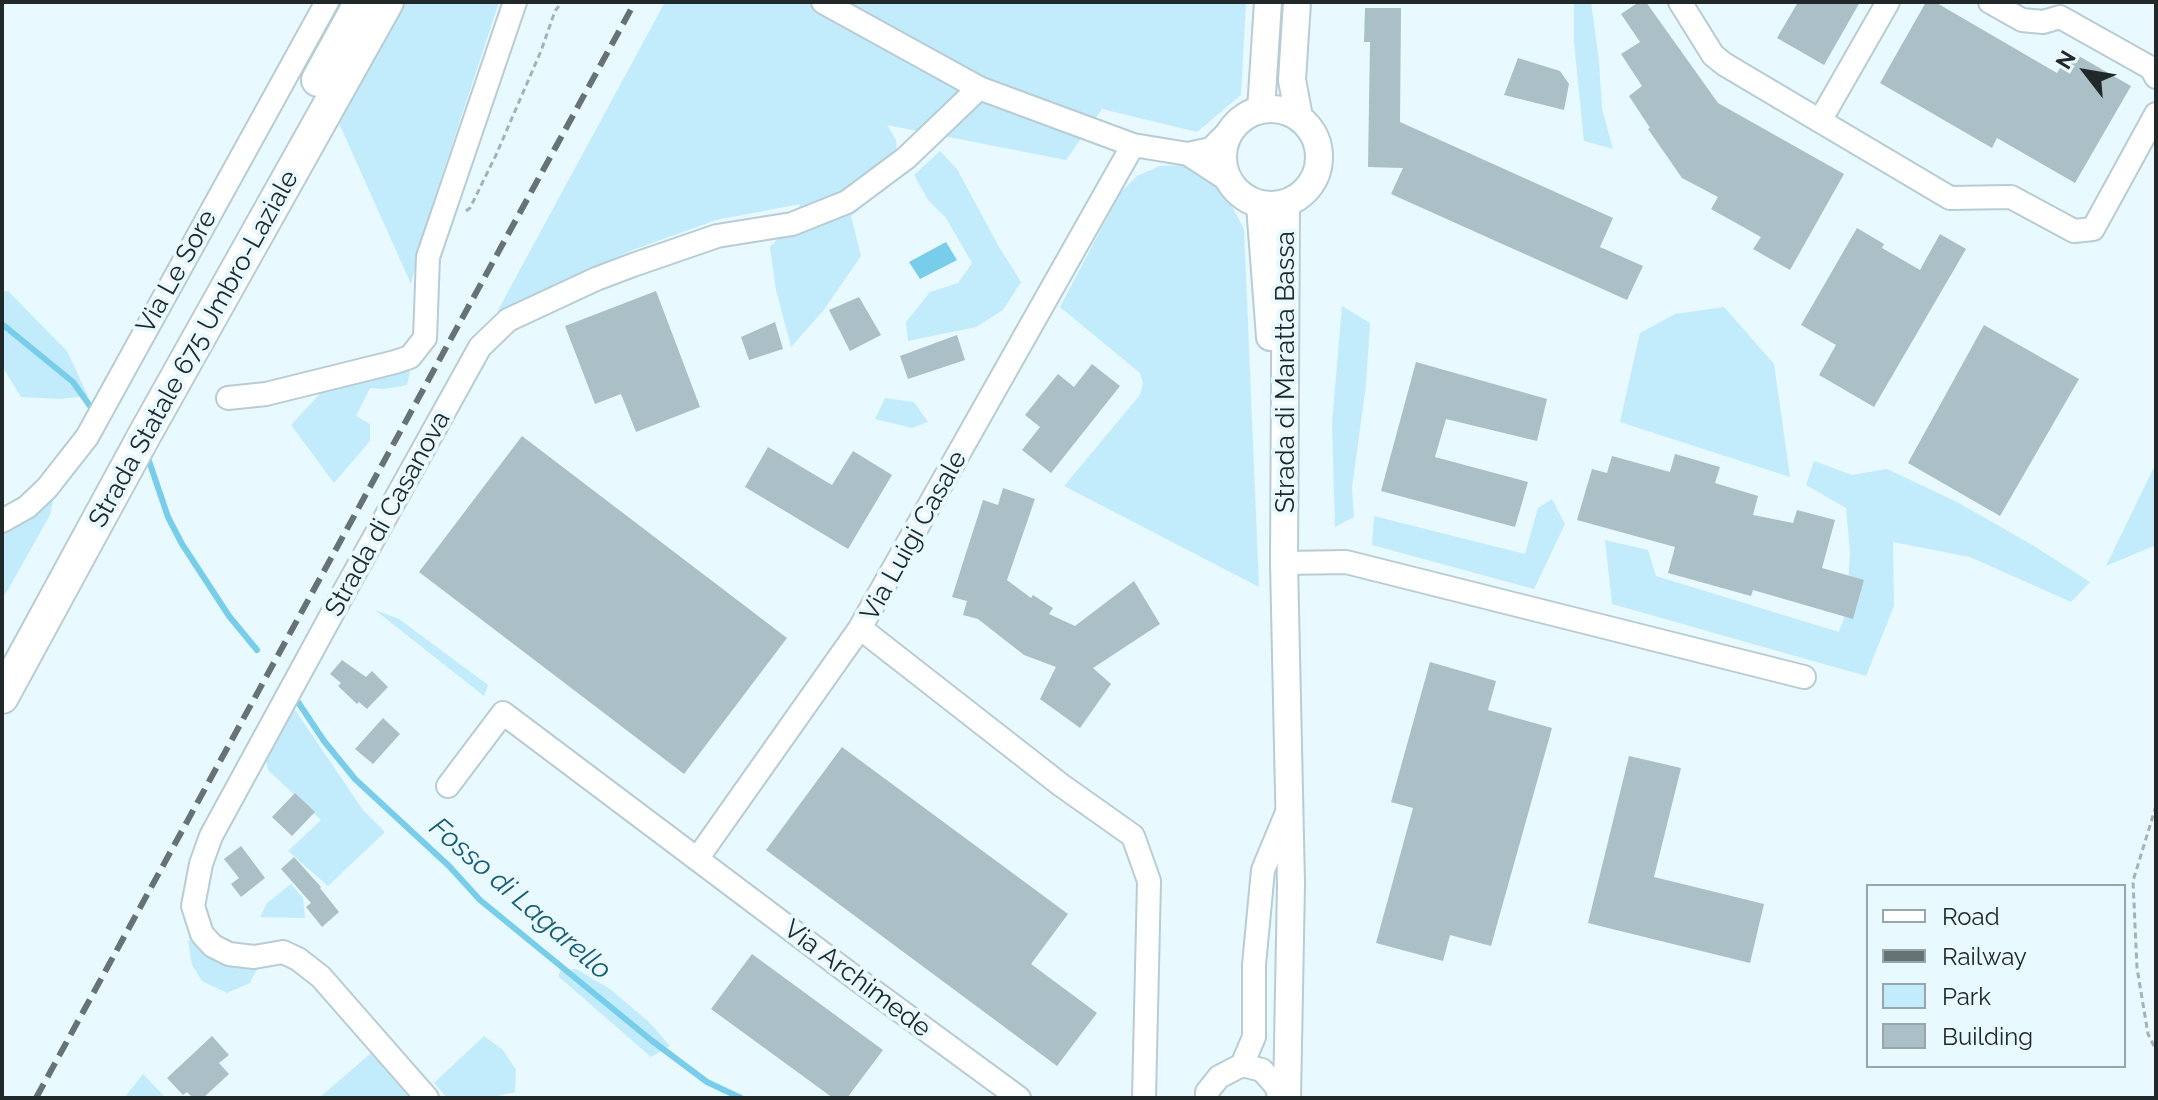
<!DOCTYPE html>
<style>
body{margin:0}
#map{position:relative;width:2158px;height:1100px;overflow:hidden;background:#e8f9ff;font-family:Raleway,sans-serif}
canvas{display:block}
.frame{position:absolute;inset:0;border:4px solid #20282a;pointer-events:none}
.legend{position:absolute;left:1866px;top:884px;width:260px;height:184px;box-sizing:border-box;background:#e8f9ff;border:2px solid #98a5aa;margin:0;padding:10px 14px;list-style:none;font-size:24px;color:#20282a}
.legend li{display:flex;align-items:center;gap:16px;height:40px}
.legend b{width:40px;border:2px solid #98a5aa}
.north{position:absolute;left:2046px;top:32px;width:80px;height:80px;-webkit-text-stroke:6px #e8f9ff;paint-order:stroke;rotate:301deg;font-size:22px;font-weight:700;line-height:32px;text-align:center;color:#20282a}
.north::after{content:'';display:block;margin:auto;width:28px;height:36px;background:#20282a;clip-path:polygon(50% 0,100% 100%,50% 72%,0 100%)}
</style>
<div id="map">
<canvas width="2158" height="1100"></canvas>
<div class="frame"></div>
<ul class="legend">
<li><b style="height:10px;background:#fff"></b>Road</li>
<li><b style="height:10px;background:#677275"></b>Railway</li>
<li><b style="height:22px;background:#c2ecfb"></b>Park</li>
<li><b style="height:22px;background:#abbfc6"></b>Building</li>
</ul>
<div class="north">N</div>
</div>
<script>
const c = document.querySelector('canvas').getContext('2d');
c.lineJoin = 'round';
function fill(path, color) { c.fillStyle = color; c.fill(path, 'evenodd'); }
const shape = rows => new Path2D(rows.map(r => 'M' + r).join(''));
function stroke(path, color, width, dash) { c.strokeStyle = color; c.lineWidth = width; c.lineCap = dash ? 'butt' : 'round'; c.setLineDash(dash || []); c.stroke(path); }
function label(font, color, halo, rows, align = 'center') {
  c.font = font + ' Raleway,sans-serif'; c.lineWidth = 8; c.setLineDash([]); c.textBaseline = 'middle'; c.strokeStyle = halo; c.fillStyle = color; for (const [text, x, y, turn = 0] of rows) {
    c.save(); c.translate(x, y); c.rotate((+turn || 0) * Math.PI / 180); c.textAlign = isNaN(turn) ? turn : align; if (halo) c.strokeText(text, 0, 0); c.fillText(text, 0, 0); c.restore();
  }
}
const green = shape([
 [406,2,499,2,424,230,411,284,338,121],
 [665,2,1246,2,1241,95,1197,132,1102,109,1066,160,887,125,896,140,899,177,851,216,861,256,823,311,791,347,776,290,770,247,793,223,800,204,716,220,630,251,497,312],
 [1574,2,1591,2,1599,61,1602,109,1613,149,1584,141,1574,42],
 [940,151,957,169,999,247,1021,282,1003,310,976,327,908,341,906,322,930,292,958,283,972,263,946,218,928,200,914,175],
 [1182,165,1207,176,1228,199,1244,229,1259,587,1064,486,1140,395,1143,383,1140,373,1060,307,1120,193,1137,176,1160,166],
 [2,291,8,291,67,351,88,396,60,399,21,397,2,366],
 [1342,306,1370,323,1366,385,1352,487,1354,517,1335,527,1332,423],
 [1724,307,1774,364,1790,477,1620,422,1640,333,1675,314],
 [411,367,407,385,384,389,370,388,356,416,370,424,370,441,334,483,291,425,328,385],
 [885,398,914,402,928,422,912,428,875,419],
 [1814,461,1852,475,1887,469,1957,502,2034,546,2090,582,2071,602,1970,557,1893,542,1894,606,1866,676,1612,604,1605,540,1648,550,1656,576,1839,632,1846,612,1850,553,1846,508,1806,485],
 [2156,463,2156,545,2106,566],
 [54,496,50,515,5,595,2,587,2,530],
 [1552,499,1565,524,1534,589,1372,545,1374,516,1525,554,1538,508],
 [375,610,399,619,488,685,484,696],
 [293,707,363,810,385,832,328,886,288,851,321,820,268,770,264,751],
 [291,884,303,898,305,918,260,917,267,903],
 [188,940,218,948,259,965,250,983,227,993,202,981,192,965],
 [576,969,610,989,649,1022,670,1046,651,1057,558,976,561,970],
 [484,1036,503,1050,516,1070,515,1092,489,1098,447,1098,434,1083],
 [371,1053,410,1098,319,1098],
 [143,1074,163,1095,167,1098,124,1098]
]);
const water = shape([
 [946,242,957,260,920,279,909,262]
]);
const stream = shape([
 [2,324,73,382,90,406],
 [149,461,168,517,182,544,229,616,257,650],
 [298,702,324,741,355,779,449,866,480,900,651,1040,707,1082,741,1098]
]);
const building = shape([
 [1639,2,1646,2,1718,103,1844,174,1790,270,1753,249,1761,237,1711,209,1718,197,1682,178,1648,129,1650,128,1629,96,1642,86,1621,54,1640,42,1621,14],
 [1798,2,1860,2,1824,65,1777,38],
 [1926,2,1935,2,2057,73,2070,51,2131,86,2075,183,1997,138,1992,148,1880,83],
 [1365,8,1401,8,1400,122,1613,218,1600,247,1643,266,1627,300,1391,194,1403,168,1368,167,1370,42,1364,42],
 [1518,58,1560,71,1569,84,1564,110,1504,95],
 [1857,228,1884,244,1882,248,1920,270,1940,234,1966,249,1874,407,1819,375,1836,345,1801,325],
 [656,291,700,407,636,432,621,394,595,404,565,326],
 [859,297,881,335,850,351,829,310],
 [775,322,783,349,749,360,741,337],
 [1984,325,2079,379,2000,516,1908,463],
 [957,335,965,360,908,379,900,356],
 [1416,362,1547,399,1537,441,1446,419,1435,457,1528,482,1515,527,1381,491],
 [1092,364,1120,386,1051,473,1022,450,1040,427,1025,415,1058,374,1074,387],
 [522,436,787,638,684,774,419,572],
 [768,447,832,485,853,451,892,475,848,549,745,487],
 [1675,454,1720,467,1715,483,1758,496,1753,515,1793,523,1797,510,1835,520,1822,568,1864,580,1853,619,1753,590,1751,596,1668,573,1675,547,1577,520,1592,469,1607,473,1612,456,1670,472],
 [1003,488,1035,499,1007,580,1031,598,1033,595,1053,608,1049,614,1075,626,1134,581,1160,624,1093,668,1111,684,1080,728,1040,699,1056,667,1024,655,978,619,963,615,967,601,952,597,983,500,998,505],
 [342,660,366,677,372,671,388,687,367,709,359,702,357,704,338,686,341,683,330,674],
 [1430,662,1496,681,1488,710,1552,728,1491,946,1450,935,1443,961,1376,943,1413,808,1391,802],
 [383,718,400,734,373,764,355,749],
 [842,747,1068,914,1031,964,1097,1013,1057,1066,766,850],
 [1629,756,1681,768,1654,877,1764,904,1750,963,1588,923],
 [295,793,315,812,292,836,272,817],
 [241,846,265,878,241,897,231,884,239,878,224,859],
 [294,857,321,887,320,888,339,912,322,927,306,907,311,903,281,869],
 [752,954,883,1050,847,1098,833,1098,711,1009],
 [212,1036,229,1055,219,1063,229,1074,203,1098,193,1098,187,1092,183,1095,167,1078]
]);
const path = shape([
 [466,211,470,208,496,155,541,51,555,11,562,2],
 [2156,806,2133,881,2137,968,2148,1034,2156,1050]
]);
const minor = shape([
 [823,2,979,88,1133,145,1188,154,1211,149,1231,129],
 [1680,2,1713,55,1724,64,1950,198,2011,197,2074,231,2093,229,2156,114],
 [1990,2,2022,20,2043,22,2060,17,2151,68,2156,77],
 [1821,119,1888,2],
 [1133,145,860,628,1061,785,1133,836,1149,881,1144,1098],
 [1188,154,1228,180],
 [228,398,266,394,395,362,410,357,425,338,428,257,515,2],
 [2,521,27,507,47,488,87,437,327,2],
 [1284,563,1346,562,1804,677],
 [448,786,503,713,850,974,1019,1098],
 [697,859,860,628],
 [1242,1065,1262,1070,1276,1086,1280,1098],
 [427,1098,321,977,298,959,283,952,254,957,229,954,213,946,202,934,193,906,201,864,211,836,344,592,480,347,508,320,596,279,633,265,717,236,792,224,847,202,906,158,979,88],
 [1207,1098,1207,1092,1219,1077,1242,1065,1254,1037,1254,965,1263,870,1288,810]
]);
const major = shape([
 [1297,2,1292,80,1299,117],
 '1223 157a48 48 0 1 1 96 0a48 48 0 1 1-96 0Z',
 [1261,110,1268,2],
 [1286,203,1284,563,1291,884,1287,1098],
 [1260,205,1270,337]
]);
const highway = shape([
 [318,80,361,2],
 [2,697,145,434,387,2]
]);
const rail = shape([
 [36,1098,635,2]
]);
const streetNames = [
 ["Via Le Sore",177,272,-61],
 ["Strada Statale 675 Umbro-Laziale",194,349,-61],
 ["Strada di Maratta Bassa",1286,372,-90],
 ["Strada di Casanova",388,514,-61],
 ["Via Luigi Casale",914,536,-61],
 ["Via Archimede",857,979,37]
];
const waterNames = [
 ["Fosso di Lagarello",520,899,41]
];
fill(green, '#c2ecfb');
fill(water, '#78cdea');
stroke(stream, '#78cdea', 6);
fill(building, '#abbfc6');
stroke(minor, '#b8ccd3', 26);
stroke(major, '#b8ccd3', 30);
stroke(highway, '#b8ccd3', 36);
stroke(path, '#a4b2b7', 3, [6, 4]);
stroke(minor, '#fff', 22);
stroke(major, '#fff', 26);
stroke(highway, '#fff', 32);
stroke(rail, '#677275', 6, [16, 8]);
label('26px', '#20282a', '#e8f9ff', streetNames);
label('italic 28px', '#175d71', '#e8f9ff', waterNames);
</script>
